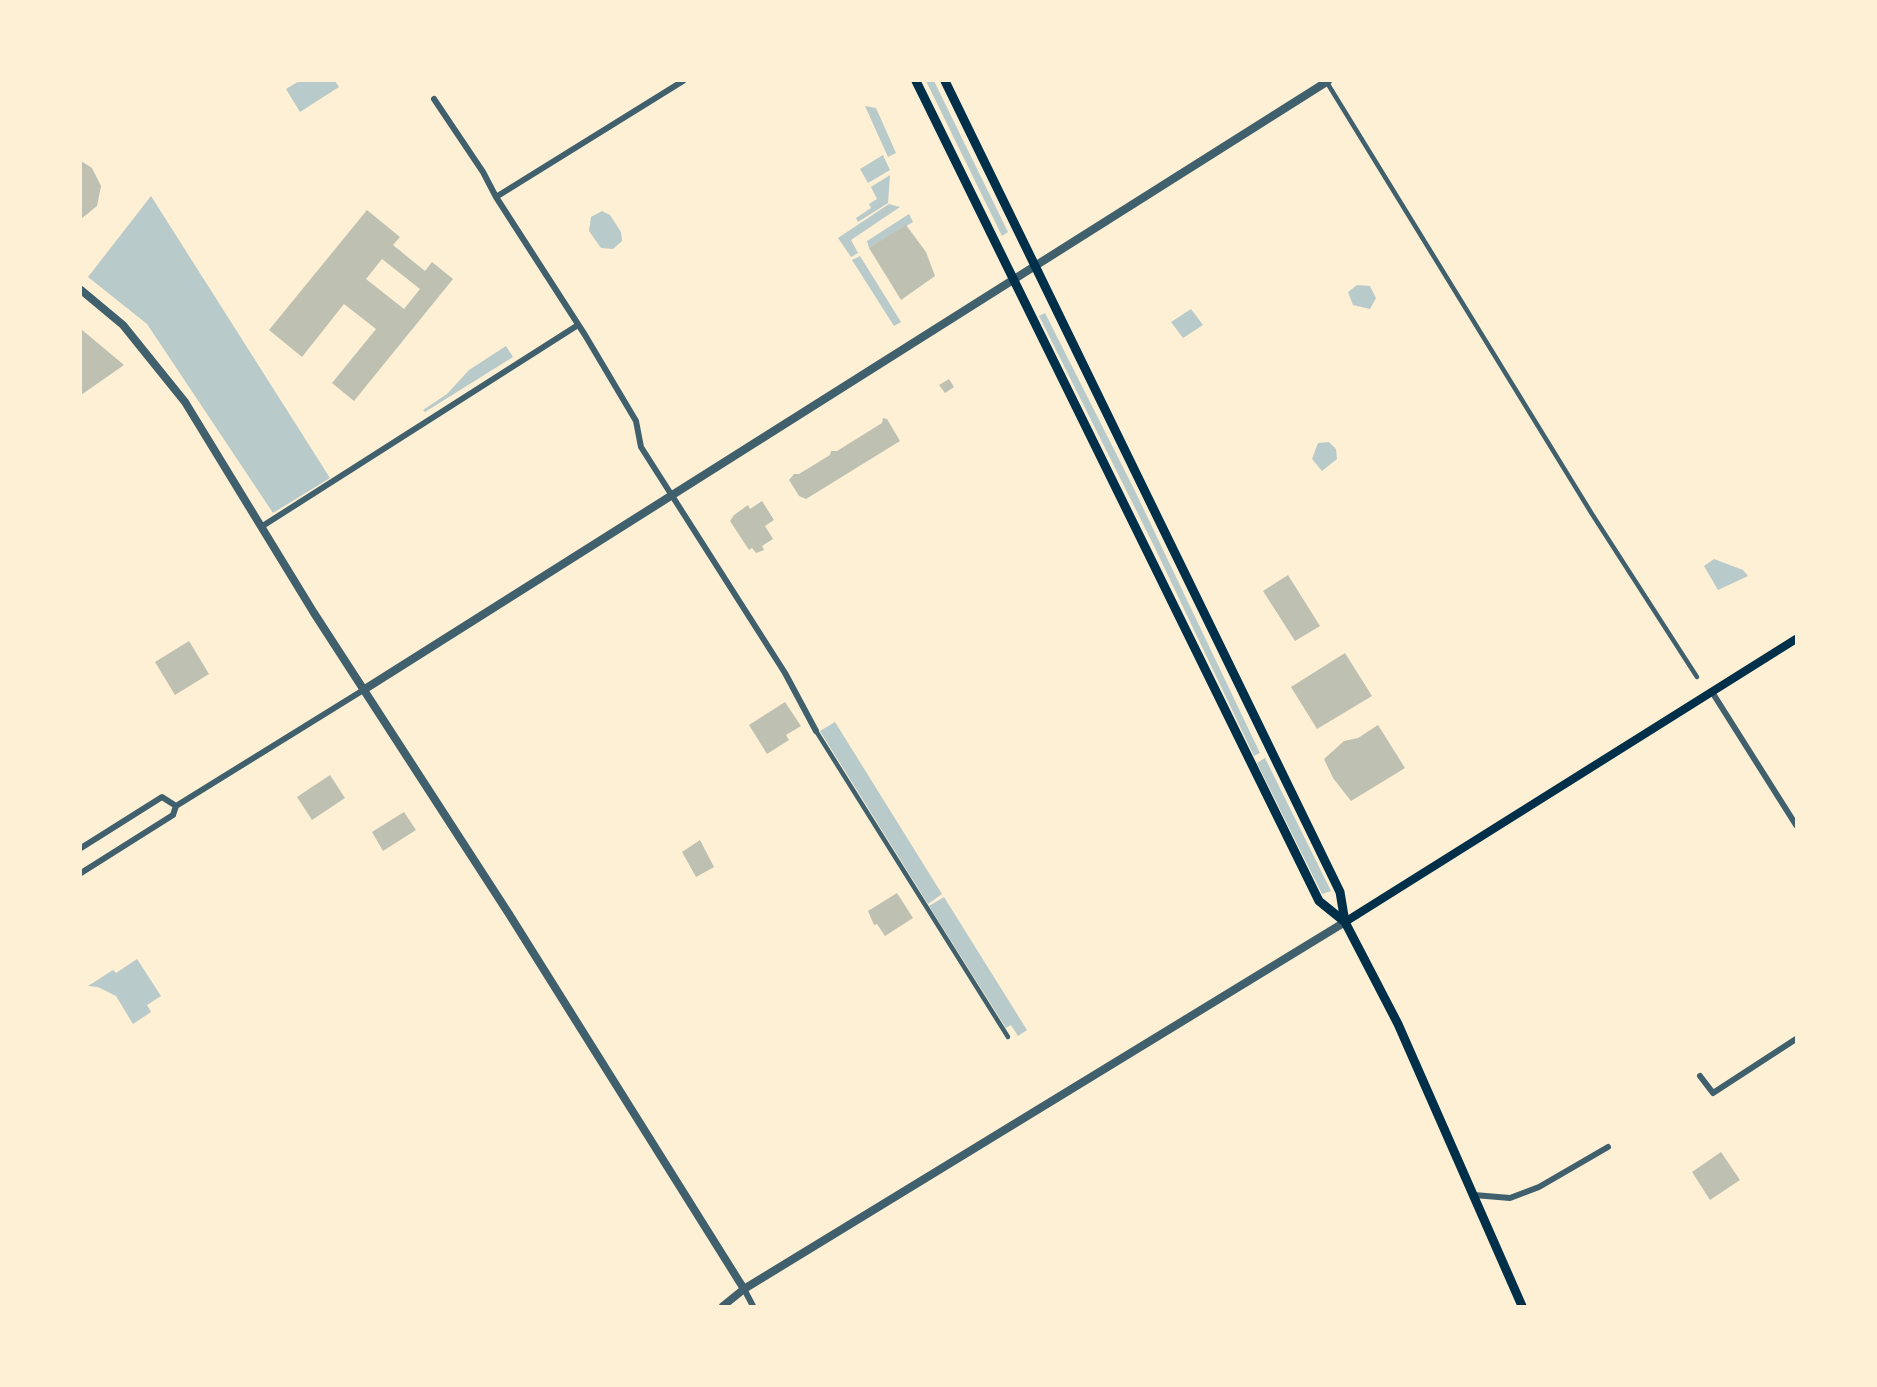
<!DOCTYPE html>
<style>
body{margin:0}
#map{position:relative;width:1877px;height:1387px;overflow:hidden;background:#fdf0d5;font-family:Merriweather,serif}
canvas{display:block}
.frame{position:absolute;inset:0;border:82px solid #fdf0d5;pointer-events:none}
</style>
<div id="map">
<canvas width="1877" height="1387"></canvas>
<div class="frame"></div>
</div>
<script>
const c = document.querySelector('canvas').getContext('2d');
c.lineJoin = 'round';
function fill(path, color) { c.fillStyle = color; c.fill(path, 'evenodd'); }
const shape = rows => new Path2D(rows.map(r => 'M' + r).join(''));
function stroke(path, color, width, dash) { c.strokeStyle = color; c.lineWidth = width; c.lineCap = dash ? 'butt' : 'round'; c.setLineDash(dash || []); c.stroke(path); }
const green = shape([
 [299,81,335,81,339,87,300,112,286,89],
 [926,81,934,81,1008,232,1002,236],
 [865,106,876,108,896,153,888,157],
 [883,155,890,170,868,183,860,169],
 [890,175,888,203,858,222,856,218,871,208,869,204,877,199,871,187],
 [151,196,330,478,273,513,147,324,88,277],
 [889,204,900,207,851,240,858,253,851,257,838,238],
 [602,211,610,215,621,232,622,241,613,249,601,248,589,231,591,217],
 [909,214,913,222,869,248,867,241],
 [860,256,901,322,894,326,852,260],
 [1357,285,1370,286,1376,298,1370,309,1353,305,1348,292],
 [1191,309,1203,325,1183,338,1171,322],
 [1045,313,1135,491,1260,753,1254,756,1154,546,1039,316],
 [506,346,513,357,425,412,423,410,447,394,469,370],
 [1329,442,1336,449,1337,459,1322,471,1312,459,1318,443],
 [1714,559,1743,570,1748,576,1718,590,1704,566],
 [835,722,942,894,928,904,820,731],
 [1265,758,1331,891,1322,894,1257,763],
 [944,897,1027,1030,1018,1036,1011,1025,1006,1028,929,906],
 [137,959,161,996,147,1005,151,1012,133,1024,116,996,98,987,88,986,113,970,116,973]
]);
const building = shape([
 [81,161,92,168,101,186,97,206,81,219],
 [367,210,400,237,393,245,425,271,432,262,453,279,354,401,332,383,376,329,344,304,302,357,269,330],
 [382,259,420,289,404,309,366,279],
 [906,225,926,252,935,276,901,300,869,248],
 [81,329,124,365,81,395],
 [949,379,954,387,945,393,939,385],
 [883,418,887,419,900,441,806,499,799,496,789,480,794,474,799,474,830,455,831,451,837,451,882,423],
 [762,501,774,520,765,526,773,539,762,546,764,550,756,553,752,548,749,550,730,521,734,515,748,505,750,509],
 [1288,575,1320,626,1295,641,1263,591],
 [189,641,209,674,175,695,155,662],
 [1345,653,1372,696,1317,729,1291,687],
 [785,702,801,726,786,735,789,740,767,754,749,725],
 [1378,725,1405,768,1351,801,1333,778,1324,759,1344,741,1358,738],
 [330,775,345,798,312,820,297,797],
 [404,812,416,830,383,851,372,832],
 [700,840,714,867,696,877,682,852],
 [897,893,913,918,885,936,877,924,874,925,868,911],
 [1721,1152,1740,1180,1710,1200,1692,1172]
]);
const pedestrian = shape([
 [1326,81,1592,514,1697,677],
 [816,731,1008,1037]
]);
const minor = shape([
 [434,99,483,172,496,197,585,335,636,421,641,447,785,673,816,731],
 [496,197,683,81],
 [261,527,578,325],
 [1712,692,1796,825],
 [81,848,162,797,176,806],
 [81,873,173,815,176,806,365,689],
 [1700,1076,1713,1093,1796,1039],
 [1474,1195,1510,1198,1539,1187,1608,1147],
 [744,1289,753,1306]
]);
const tertiary = shape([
 [81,290,123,325,185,402,314,613,509,914,744,1289],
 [365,689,1328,81],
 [723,1306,744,1289,1345,922]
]);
const secondary = shape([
 [1345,922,1796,639]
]);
const primary = shape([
 [916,81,1319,901,1345,922,1398,1024,1522,1306],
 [945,81,1340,892,1345,922]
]);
fill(green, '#b9caca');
fill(building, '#bec0b2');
stroke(pedestrian, '#3f606c', 4.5);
stroke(minor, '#3f606c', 6);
stroke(tertiary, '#3f606c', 8);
stroke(secondary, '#003049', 8);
stroke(primary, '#003049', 9);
</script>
